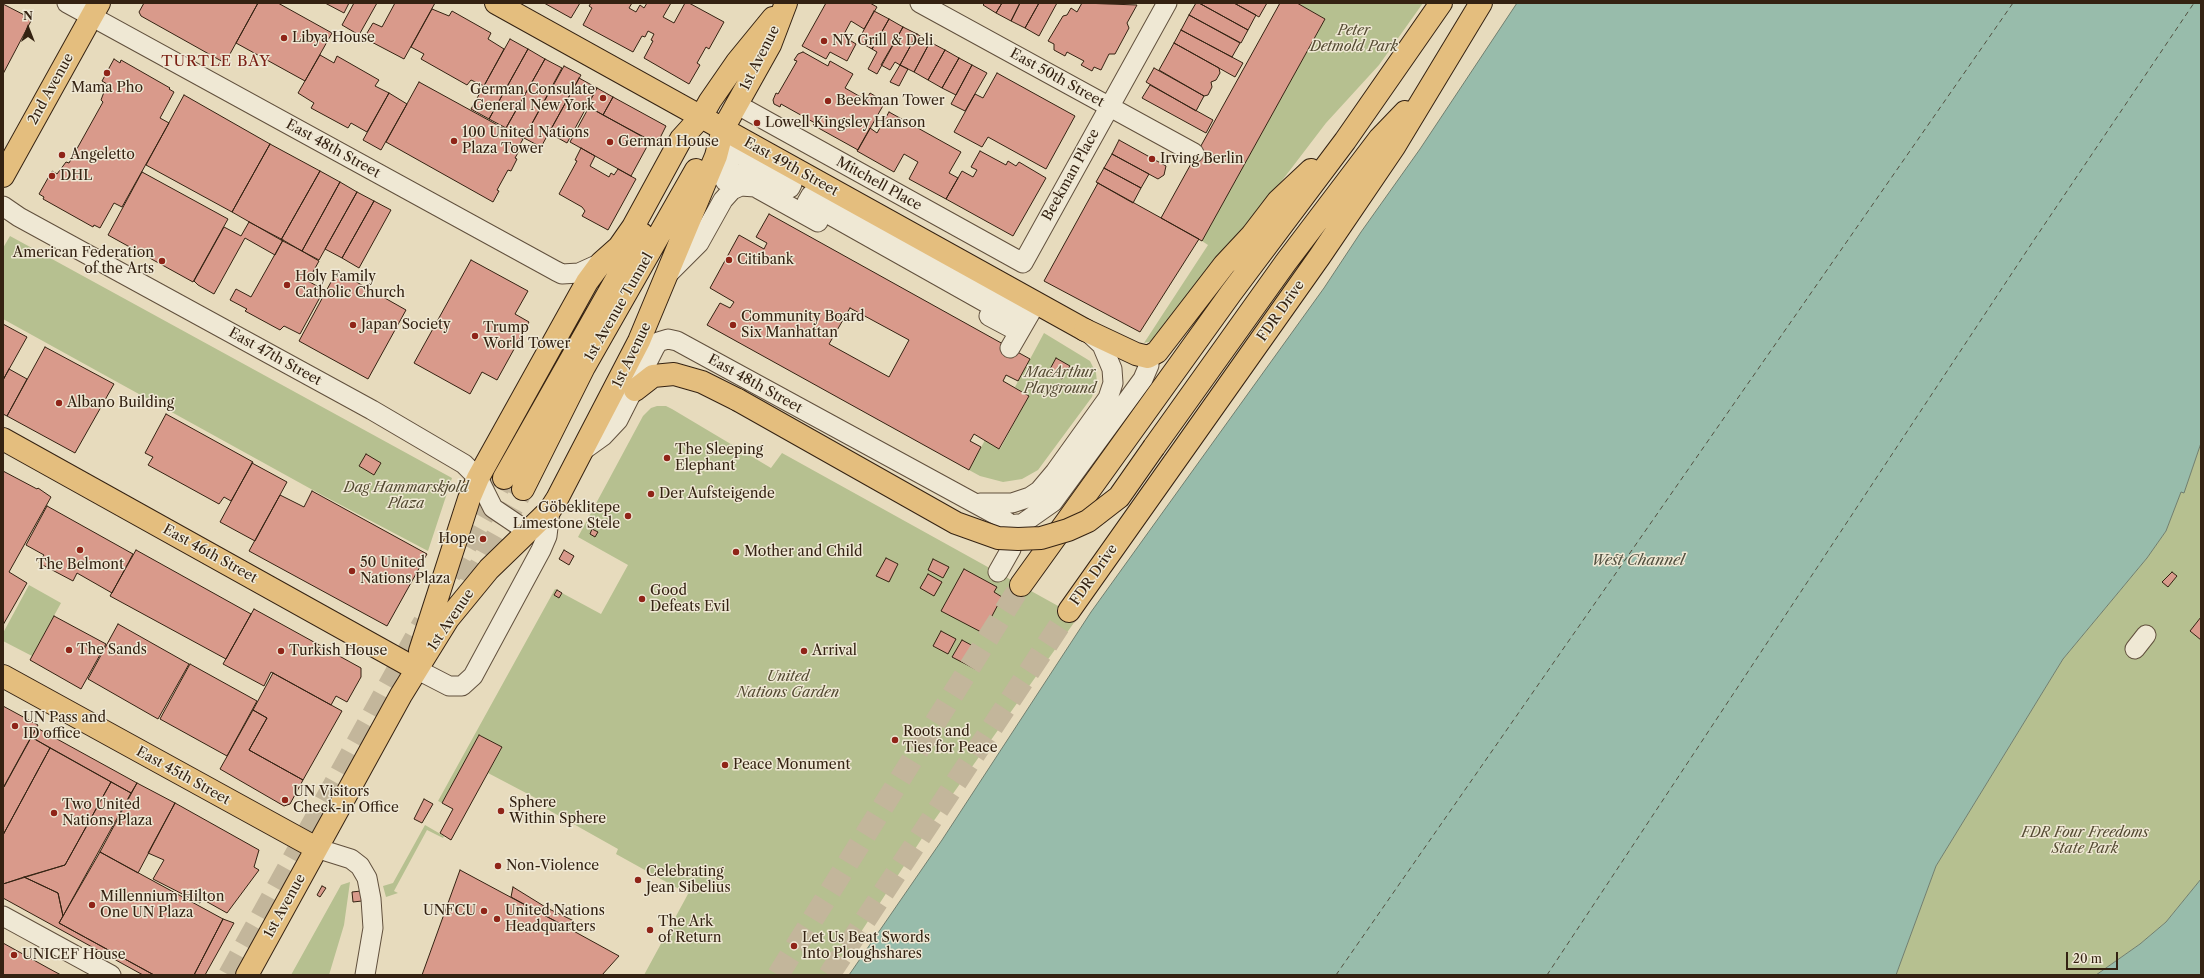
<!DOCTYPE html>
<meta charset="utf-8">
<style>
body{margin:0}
#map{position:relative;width:2204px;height:978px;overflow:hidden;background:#e7dbbd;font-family:"Libre Caslon Text",serif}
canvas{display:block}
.frame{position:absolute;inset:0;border:4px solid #342212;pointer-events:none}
.north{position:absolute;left:8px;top:8px;width:40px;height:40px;-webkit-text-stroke:3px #efe8d4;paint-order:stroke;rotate:0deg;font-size:11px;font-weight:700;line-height:16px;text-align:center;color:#342212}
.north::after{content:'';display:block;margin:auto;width:14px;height:18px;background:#342212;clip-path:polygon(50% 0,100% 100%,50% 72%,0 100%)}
.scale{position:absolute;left:2066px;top:952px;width:52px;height:18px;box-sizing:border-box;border:2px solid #342212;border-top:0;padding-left:5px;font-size:12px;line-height:14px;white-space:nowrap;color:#342212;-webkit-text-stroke:3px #efe8d4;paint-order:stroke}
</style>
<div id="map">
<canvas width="2204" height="978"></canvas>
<div class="frame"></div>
<div class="north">N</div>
<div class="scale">20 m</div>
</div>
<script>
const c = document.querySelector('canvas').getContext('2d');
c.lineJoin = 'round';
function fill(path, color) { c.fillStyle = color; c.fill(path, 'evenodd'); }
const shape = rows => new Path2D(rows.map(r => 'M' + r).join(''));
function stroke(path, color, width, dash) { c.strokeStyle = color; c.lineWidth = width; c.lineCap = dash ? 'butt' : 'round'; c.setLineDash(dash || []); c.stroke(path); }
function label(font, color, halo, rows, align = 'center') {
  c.font = font + ' "Libre Caslon Text",serif'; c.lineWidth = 3; c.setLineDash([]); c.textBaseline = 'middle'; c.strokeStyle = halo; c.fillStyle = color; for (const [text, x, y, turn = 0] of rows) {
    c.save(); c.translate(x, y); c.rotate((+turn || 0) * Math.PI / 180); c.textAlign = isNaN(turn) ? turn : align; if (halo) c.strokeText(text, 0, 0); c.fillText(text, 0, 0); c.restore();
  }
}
const green = shape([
 [1297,3,1423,3,1379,65,1326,123,1258,212,1227,245,1157,340,1144,343,1208,245,1202,241,1325,19],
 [10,236,452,478,428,551,320,494,3,319,3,248],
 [366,455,381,463,374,475,359,466],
 [1044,333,1090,361,1096,373,1097,382,1092,397,1038,470,1022,479,1003,482,980,476,969,470,985,440,1000,449,1029,396,1015,387],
 [657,406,666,406,672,409,771,468,782,453,1078,617,928,829,833,975,644,975,688,894,616,854,618,849,545,808,547,804,488,773,502,748,480,735,442,803,438,801,555,589,557,590,554,595,559,598,562,593,601,614,628,565,578,537,643,416,651,408],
 [2201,443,2201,879,2166,922,2140,944,2096,975,1896,975,1936,866,2063,659,2147,558,2166,531,2181,491,2184,492],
 [29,585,61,603,32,656,3,641,3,633],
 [425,825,444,836,443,838,427,830,394,891,398,893,386,897,383,886,393,883],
 [350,882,344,925,329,975,291,975,341,885]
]);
const water = shape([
 [1517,3,2201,3,2201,443,2184,493,2181,492,2166,531,2147,558,2063,659,1936,866,1896,975,849,975,942,840,1091,612,1324,288,1361,232,1420,149,1517,3],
 [2201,879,2201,975,2096,975,2140,944,2166,922,2201,879]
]);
const ferry = shape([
 [1336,975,2013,3],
 [1547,975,2032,243,2194,3]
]);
const building = shape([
 [144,3,258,3,225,63,141,16,139,12,144,3],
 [258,3,278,3,332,33,305,81,236,43,258,3],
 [325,3,349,3,344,13,325,3],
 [354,3,377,3,359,35,342,25,354,3],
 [395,3,435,3,404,59,364,38,373,23,382,27,395,3],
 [544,3,580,3,571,18,544,3],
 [591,3,632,3,629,8,636,12,640,5,644,8,647,3,671,3,663,17,674,23,685,3,689,3,724,22,709,49,706,47,697,63,700,65,689,84,644,58,653,41,651,40,654,34,648,31,645,37,642,36,633,52,583,25,592,8,589,6,591,3],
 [826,3,870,3,877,7,864,29,851,21,843,36,856,44,847,61,830,52,826,59,802,46,826,3],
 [985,3,1002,3,996,13,983,5,985,3],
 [1002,3,1020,3,1011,21,996,13,1002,3],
 [1020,3,1039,3,1025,28,1011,21,1020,3],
 [1039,3,1057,3,1039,36,1025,28,1039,3],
 [1082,3,1137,5,1127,23,1129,28,1115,54,1109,54,1101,70,1094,67,1092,71,1081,65,1084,61,1067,52,1065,56,1054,50,1054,44,1048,41,1063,16,1067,15,1071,8,1077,12,1082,3],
 [1196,3,1199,3,1248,30,1241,43,1189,15,1196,3],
 [1199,3,1234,3,1256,15,1248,30,1199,3],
 [1234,3,1267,3,1259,17,1234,3],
 [1280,3,1297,3,1325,19,1202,241,1161,218,1280,3],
 [3,4,32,19,3,74,3,4],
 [432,9,449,16,452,11,491,33,488,39,504,49,484,86,471,80,467,85,421,59,424,54,411,47,432,9],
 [874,11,889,19,872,49,858,41,874,11],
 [1189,15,1240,43,1232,57,1181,30,1189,15],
 [889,19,903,27,877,74,868,69,877,52,872,49,889,19],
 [903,27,917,34,900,65,895,62,890,70,881,65,903,27],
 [1181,30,1243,63,1235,77,1174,43,1181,30],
 [917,34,930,42,914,72,900,65,917,34],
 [510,39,528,49,489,119,471,109,510,39],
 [930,42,945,50,928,80,914,72,930,42],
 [1174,43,1219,68,1220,73,1216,80,1211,82,1212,87,1208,95,1204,96,1159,70,1174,43],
 [528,49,545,59,506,128,489,119,528,49],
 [945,50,959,58,942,88,928,80,945,50],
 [803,52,828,66,830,61,853,74,845,88,866,100,870,93,885,102,858,150,813,125,815,123,781,104,780,107,774,104,773,100,776,93,778,94,797,61,794,60,798,54,803,52],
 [320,55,334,63,337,56,379,80,375,86,389,93,367,132,351,123,348,128,311,108,314,103,298,93,320,55],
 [959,58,972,65,956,95,942,88,959,58],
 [114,59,120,63,121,60,170,88,169,89,174,92,160,118,169,123,122,207,114,203,100,228,94,225,93,227,43,199,44,197,39,194,52,171,57,174,66,162,69,163,103,102,101,100,107,84,102,81,114,59],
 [545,59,562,68,524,138,506,128,545,59],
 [900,65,908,69,899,86,890,82,900,65],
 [972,65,987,73,965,111,951,104,972,65],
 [564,66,581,75,541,147,524,138,564,66],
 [1154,68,1204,96,1196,111,1146,82,1154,68],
 [997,73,1075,116,1046,169,988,137,982,147,954,132,975,94,983,98,997,73],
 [579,78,597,88,567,143,549,133,579,78],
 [419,82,523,139,517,150,519,151,515,158,517,159,511,171,508,170,497,190,499,191,493,202,386,142,419,82],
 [1150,85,1213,120,1206,133,1142,98,1150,85],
 [597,88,613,97,603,115,587,106,597,88],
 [389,93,407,104,381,150,363,140,389,93],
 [184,95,270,144,232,212,146,165,184,95],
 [613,97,666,126,657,144,603,115,613,97],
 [589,107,650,141,631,176,570,142,589,107],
 [889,112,961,152,949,173,958,178,946,199,909,179,918,162,904,154,894,172,857,151,870,128,877,133,889,112],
 [1119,140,1166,166,1164,175,1158,179,1112,154,1119,140],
 [270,144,320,171,281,240,232,212,270,144],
 [581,148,595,156,590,166,609,177,611,173,614,175,618,169,636,179,608,230,582,216,585,211,582,207,559,194,577,161,575,160,581,148],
 [980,151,1006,165,1008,161,1016,166,1019,162,1046,178,1013,236,946,199,962,171,973,177,977,170,971,167,980,151],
 [1112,154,1149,174,1141,188,1104,168,1112,154],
 [1104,168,1141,188,1133,203,1096,182,1104,168],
 [320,171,340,182,302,251,281,240,320,171],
 [142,172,228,219,193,282,108,235,142,172],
 [340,182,357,192,319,260,302,251,340,182],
 [1098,183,1199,239,1140,332,1044,281,1098,183],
 [357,192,374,201,342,258,325,249,357,192],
 [374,201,391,210,359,268,342,258,374,201],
 [769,214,1030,359,1018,381,1006,375,1003,381,1029,396,999,449,974,434,970,441,981,447,969,470,707,325,720,303,730,308,734,302,710,288,739,235,764,249,767,243,756,237,769,214],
 [850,308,909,340,889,377,829,344,850,308],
 [249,222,283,240,275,255,245,238,214,294,198,285,194,281,224,227,241,236,249,222],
 [283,240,319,261,308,281,324,290,300,334,284,326,280,330,245,311,247,309,230,300,236,289,251,297,283,240],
 [471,260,528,291,515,314,529,322,497,380,482,372,470,394,414,363,471,260],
 [337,271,406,310,368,379,299,341,337,271],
 [3,324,27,337,3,380,3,324],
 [45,347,114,384,75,453,7,416,45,347],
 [1056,358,1070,366,1062,379,1049,371,1056,358],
 [9,369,27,379,7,416,3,414,3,380,9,369],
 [166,414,253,462,231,501,224,497,219,504,148,465,153,457,145,453,166,414],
 [366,454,381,463,374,475,359,466,366,454],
 [252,463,287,482,255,541,220,522,252,463],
 [3,471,37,489,38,488,51,497,9,572,27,583,3,625,3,471],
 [312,491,427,554,387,626,249,551,280,495,304,507,312,491],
 [47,506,133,554,112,593,77,573,73,581,39,563,44,555,26,545,47,506],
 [592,529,598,532,595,537,590,534,592,529],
 [136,550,251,614,226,659,110,596,136,550],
 [564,550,574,556,569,565,559,559,564,550],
 [886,558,898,564,889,582,876,576,886,558],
 [933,559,949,567,943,578,928,570,933,559],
 [964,569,997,587,994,592,1002,597,983,633,941,611,964,569],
 [2172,572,2177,576,2168,587,2162,582,2172,572],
 [928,574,942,582,934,596,920,588,928,574],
 [557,590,562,593,559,598,554,595,557,590],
 [254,609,361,668,361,677,347,702,336,696,331,705,271,672,264,686,223,664,254,609],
 [54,616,106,644,81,689,30,660,54,616],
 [2201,617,2201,640,2190,631,2201,617],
 [118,624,189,664,158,719,88,679,118,624],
 [941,631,956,639,948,654,933,646,941,631],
 [962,640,984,652,975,669,952,657,962,640],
 [190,664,257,701,227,756,160,719,190,664],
 [273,673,342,711,303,780,249,750,267,718,253,710,273,673],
 [3,706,38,725,4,787,3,787,3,706],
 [253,710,267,718,249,750,303,780,290,804,284,806,220,769,253,710],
 [37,728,137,783,131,793,31,737,37,728],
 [479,735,502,747,451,840,440,833,453,809,442,803,479,735],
 [31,737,50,748,3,835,3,788,31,737],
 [50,748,111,782,65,865,3,884,3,835,50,748],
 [111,782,131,793,63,916,58,893,24,877,65,865,111,782],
 [137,783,175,803,138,873,100,852,137,783],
 [424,799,433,804,422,823,414,819,424,799],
 [175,803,259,850,254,867,259,870,227,913,202,899,200,903,153,879,164,860,148,853,175,803],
 [100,852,223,919,194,975,154,975,59,923,100,852],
 [460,870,568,928,619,956,602,975,422,975,460,870],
 [24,877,58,893,63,916,59,923,154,975,143,975,3,898,3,884,24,877],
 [322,886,326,888,320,897,317,895,322,886],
 [513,887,547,908,574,921,568,928,511,897,513,887],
 [361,891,362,901,353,902,352,892,361,891],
 [223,919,234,923,205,975,194,975,223,919],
 [3,943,48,968,61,975,3,975,3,943]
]);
const majorTunnel = shape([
 [450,575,504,478],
 [470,584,523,489],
 [229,975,424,622]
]);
const highwayTunnel = shape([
 [778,975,1021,585],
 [829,975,1069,611]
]);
const minor = shape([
 [67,3,556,271,562,274,579,273,601,263],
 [920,3,1194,153],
 [736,104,1023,263,1167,3],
 [733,153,738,153,792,184,790,188,784,190,749,170,725,181,730,156,733,153],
 [811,195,1013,307,1008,315,807,202,811,195],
 [3,206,19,217,372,410,464,464,478,478,493,508,527,531],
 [669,273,699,243,723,200,732,190,741,186,755,187,818,222],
 [989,316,1019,332],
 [1010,348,1036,303],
 [585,449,603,436,618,420,655,347,658,342,668,339,677,341,1000,517,1016,528],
 [980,503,1012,503,1030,497,1039,491,1055,472,1108,398,1113,383,1112,369,1102,345,1089,333],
 [1016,528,1053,502,1143,379,1149,365,1148,357],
 [998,572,1011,549,1017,524],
 [2135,649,2146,635],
 [416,669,449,686,462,686,473,676,541,550,547,536,550,510],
 [316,848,351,859,360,866,367,878,371,899,373,928,365,975],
 [3,916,111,975]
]);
const major = shape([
 [496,3,1085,330],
 [3,176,99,3],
 [3,439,416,669],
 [504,478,642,234],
 [523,489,584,367,696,170],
 [420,651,469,499,478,478,587,282,601,263,619,247,633,227,681,139,701,117,710,101,737,62,773,18],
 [3,676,316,848],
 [247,975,401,695,448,619,489,569,550,510,557,499,639,341,716,156,723,129,770,45,786,3]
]);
const highway = shape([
 [1085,330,1136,354,1148,357,1157,352,1224,265,1252,235,1278,201,1311,170],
 [635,390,653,376,674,374,702,382,738,400],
 [1154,447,1286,262,1380,138,1405,112],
 [1021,585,1231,293,1345,141,1441,3],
 [1069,611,1320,256,1394,147,1481,3]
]);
const highwayBridge = shape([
 [738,400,956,523,998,538,1018,539,1041,538,1068,530,1088,521,1119,497,1154,447]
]);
const markers = [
 [284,38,4,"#8f2418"],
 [824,41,4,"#8f2418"],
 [107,73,4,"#8f2418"],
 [603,98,4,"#8f2418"],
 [828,101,4,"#8f2418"],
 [757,123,4,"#8f2418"],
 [454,141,4,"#8f2418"],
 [610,142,4,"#8f2418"],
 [62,155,4,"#8f2418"],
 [1152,159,4,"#8f2418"],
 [52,176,4,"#8f2418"],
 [729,260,4,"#8f2418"],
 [162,261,4,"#8f2418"],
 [287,285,4,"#8f2418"],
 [353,325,4,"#8f2418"],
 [733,325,4,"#8f2418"],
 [475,336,4,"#8f2418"],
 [59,403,4,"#8f2418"],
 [667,458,4,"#8f2418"],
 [651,494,4,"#8f2418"],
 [628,516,4,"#8f2418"],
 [483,539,4,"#8f2418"],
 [80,550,4,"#8f2418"],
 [736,552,4,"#8f2418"],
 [352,571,4,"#8f2418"],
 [642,599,4,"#8f2418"],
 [69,650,4,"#8f2418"],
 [281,651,4,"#8f2418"],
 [804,651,4,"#8f2418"],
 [15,726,4,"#8f2418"],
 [895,740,4,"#8f2418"],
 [725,765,4,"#8f2418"],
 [285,800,4,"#8f2418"],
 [501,811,4,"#8f2418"],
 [54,813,4,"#8f2418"],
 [498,866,4,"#8f2418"],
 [638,880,4,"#8f2418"],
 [92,905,4,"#8f2418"],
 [484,911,4,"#8f2418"],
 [497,919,4,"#8f2418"],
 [650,930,4,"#8f2418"],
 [794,946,4,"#8f2418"],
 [14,955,4,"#8f2418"]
];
const parkNames = [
 ["Peter",1354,31],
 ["Detmold Park",1354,47],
 ["MacArthur",1060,373],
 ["Playground",1060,389],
 ["Dag Hammarskjold",406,488],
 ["Plaza",406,504],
 ["United",788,677],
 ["Nations Garden",788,693],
 ["FDR Four Freedoms",2085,833],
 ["State Park",2085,849]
];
const poiNames = [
 ["Libya House",292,38],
 ["NY Grill & Deli",832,41],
 ["Mama Pho",107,88,"center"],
 ["German Consulate",595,90,"right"],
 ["General New York",595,106,"right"],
 ["Beekman Tower",836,101],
 ["Lowell Kingsley Hanson",765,123],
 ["100 United Nations",462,133],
 ["Plaza Tower",462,149],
 ["German House",618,142],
 ["Angeletto",70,155],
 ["Irving Berlin",1160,159],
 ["DHL",60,176],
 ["American Federation",154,253,"right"],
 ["of the Arts",154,269,"right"],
 ["Citibank",737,260],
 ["Holy Family",295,277],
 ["Catholic Church",295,293],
 ["Community Board",741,317],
 ["Six Manhattan",741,333],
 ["Japan Society",361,325],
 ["Trump",483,328],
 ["World Tower",483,344],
 ["Albano Building",67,403],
 ["The Sleeping",675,450],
 ["Elephant",675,466],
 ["Der Aufsteigende",659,494],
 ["Göbeklitepe",620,508,"right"],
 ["Limestone Stele",620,524,"right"],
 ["Hope",475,539,"right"],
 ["Mother and Child",744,552],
 ["50 United",360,563],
 ["Nations Plaza",360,579],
 ["The Belmont",80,565,"center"],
 ["Good",650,591],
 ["Defeats Evil",650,607],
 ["The Sands",77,650],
 ["Turkish House",289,651],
 ["Arrival",812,651],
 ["UN Pass and",23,718],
 ["ID office",23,734],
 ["Roots and",903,732],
 ["Ties for Peace",903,748],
 ["Peace Monument",733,765],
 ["UN Visitors",293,792],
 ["Check-in Office",293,808],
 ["Sphere",509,803],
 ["Within Sphere",509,819],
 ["Two United",62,805],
 ["Nations Plaza",62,821],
 ["Non-Violence",506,866],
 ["Celebrating",646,872],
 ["Jean Sibelius",646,888],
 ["Millennium Hilton",100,897],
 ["One UN Plaza",100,913],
 ["UNFCU",476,911,"right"],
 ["United Nations",505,911],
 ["Headquarters",505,927],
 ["The Ark",658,922],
 ["of Return",658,938],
 ["Let Us Beat Swords",802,938],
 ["Into Ploughshares",802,954],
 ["UNICEF House",22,955]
];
const streetNames = [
 ["1st Avenue",760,58,-63],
 ["East 50th Street",1057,78,29],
 ["2nd Avenue",51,89,-61],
 ["East 48th Street",333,149,29],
 ["East 49th Street",791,167,29],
 ["Beekman Place",1071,175,-61],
 ["Mitchell Place",879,184,29],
 ["1st Avenue Tunnel",619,307,-60],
 ["FDR Drive",1281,311,-55],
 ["1st Avenue",632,355,-64],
 ["East 47th Street",275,357,29],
 ["East 48th Street",755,384,29],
 ["East 46th Street",210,554,29],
 ["FDR Drive",1094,575,-55],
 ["1st Avenue",451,620,-56],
 ["East 45th Street",183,776,29],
 ["1st Avenue",285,906,-61]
];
const neighbourhoodNames = [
 ["TURTLE BAY",216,62]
];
const waterNames = [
 ["West Channel",1638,561]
];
fill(green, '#b6c090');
fill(water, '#98bcab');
stroke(water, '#707e6e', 1);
stroke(ferry, '#525040', 1, [5, 4]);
fill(building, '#d99a8b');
stroke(building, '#342212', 1);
stroke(majorTunnel, '#c3b69b', 22, [22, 11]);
stroke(highwayTunnel, '#c3b69b', 22, [22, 11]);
stroke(minor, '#61503d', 21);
stroke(major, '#342212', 24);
stroke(highway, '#342212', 24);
stroke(minor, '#efe8d4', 19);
stroke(major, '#e4be7e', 22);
stroke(highway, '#e4be7e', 22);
stroke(highwayBridge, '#342212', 24, []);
stroke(highwayBridge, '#e4be7e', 22);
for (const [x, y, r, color] of markers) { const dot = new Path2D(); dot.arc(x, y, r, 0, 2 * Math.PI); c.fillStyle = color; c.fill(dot); stroke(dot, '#efe8d4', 1.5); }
label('italic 14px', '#544a32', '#efe8d4', parkNames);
label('14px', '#342212', '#efe8d4', poiNames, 'left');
label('14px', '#342212', '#efe8d4', streetNames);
c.letterSpacing = '1px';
label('15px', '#7a1f14', '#efe8d4', neighbourhoodNames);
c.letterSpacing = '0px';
label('italic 15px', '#525040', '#efe8d4', waterNames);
</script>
